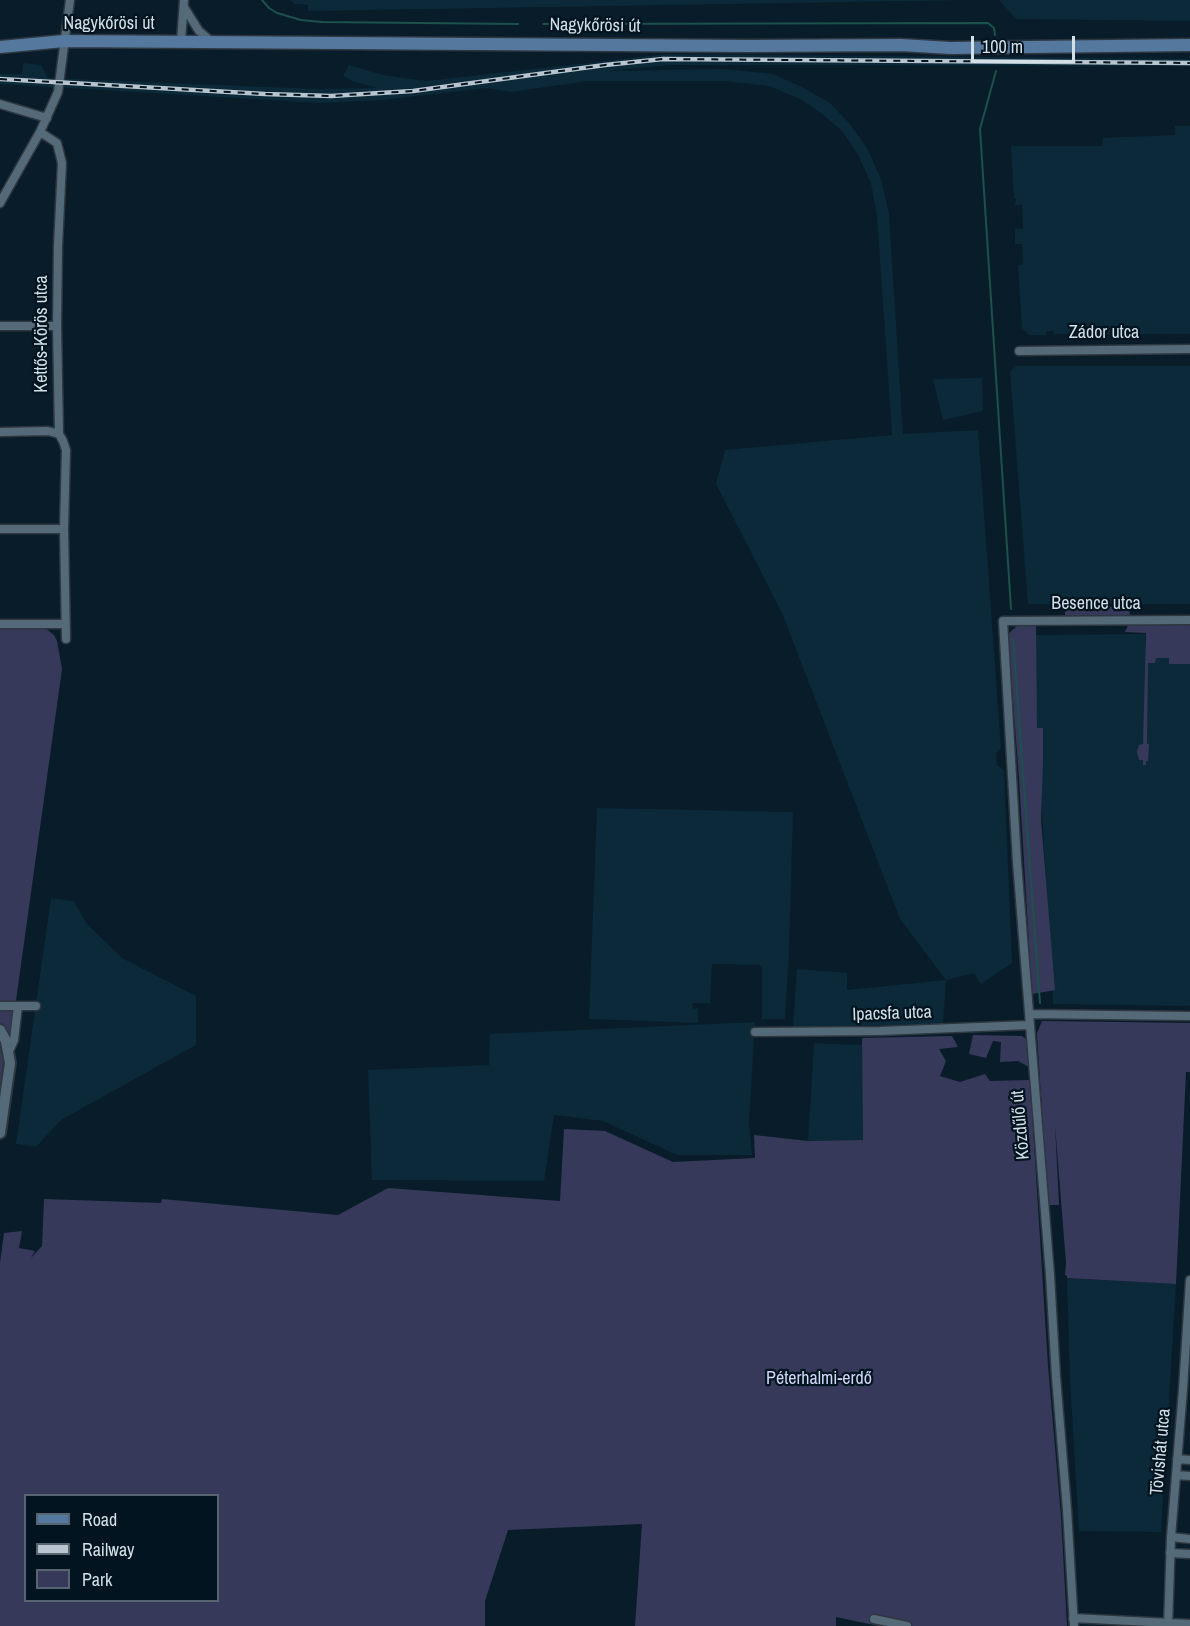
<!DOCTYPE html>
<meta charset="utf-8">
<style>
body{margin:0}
#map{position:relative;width:1190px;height:1626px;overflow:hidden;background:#081d29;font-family:"Archivo Narrow",sans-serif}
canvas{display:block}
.legend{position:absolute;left:24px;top:1494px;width:195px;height:108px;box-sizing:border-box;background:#02141f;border:2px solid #56656f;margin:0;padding:8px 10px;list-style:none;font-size:18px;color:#d3dfe7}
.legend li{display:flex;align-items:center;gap:12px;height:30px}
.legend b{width:30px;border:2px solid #56656f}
.scale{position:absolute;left:971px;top:36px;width:104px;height:27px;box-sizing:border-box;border:3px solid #d3dfe7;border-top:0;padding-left:8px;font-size:18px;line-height:21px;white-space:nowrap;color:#d3dfe7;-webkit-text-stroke:4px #02141f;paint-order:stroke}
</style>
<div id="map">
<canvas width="1190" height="1626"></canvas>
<ul class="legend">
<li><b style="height:8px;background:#55789f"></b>Road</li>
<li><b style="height:8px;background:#b8c5ce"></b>Railway</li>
<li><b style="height:16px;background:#37395a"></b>Park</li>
</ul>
<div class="scale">100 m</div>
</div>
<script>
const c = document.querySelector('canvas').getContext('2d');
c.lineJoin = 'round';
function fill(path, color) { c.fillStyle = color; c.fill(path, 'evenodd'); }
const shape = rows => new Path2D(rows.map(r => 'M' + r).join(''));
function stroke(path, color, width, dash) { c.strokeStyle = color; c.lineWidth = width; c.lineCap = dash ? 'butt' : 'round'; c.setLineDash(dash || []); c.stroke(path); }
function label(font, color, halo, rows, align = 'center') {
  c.font = font + ' "Archivo Narrow",sans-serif'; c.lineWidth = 4.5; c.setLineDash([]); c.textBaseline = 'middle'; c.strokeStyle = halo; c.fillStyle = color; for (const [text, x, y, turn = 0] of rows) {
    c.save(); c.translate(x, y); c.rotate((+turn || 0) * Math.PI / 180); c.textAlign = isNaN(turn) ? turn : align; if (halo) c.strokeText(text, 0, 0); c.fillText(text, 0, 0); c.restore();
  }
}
const built = shape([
 [290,0,968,0,308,11,308,5,295,4],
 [999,0,1190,0,1190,21,1016,19],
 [668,54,1190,59,1190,66,670,65,605,71,724,69,773,74,804,88,830,103,849,123,867,148,881,179,889,214,903,434,978,430,1001,748,996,753,997,765,1004,770,1012,963,981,984,974,973,946,980,943,1024,793,1027,797,969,847,973,847,990,946,980,900,919,782,613,716,484,725,450,892,435,877,216,871,183,857,153,842,131,821,113,798,98,769,86,723,81,588,81,511,92,486,88,382,100,320,103,0,84,0,74,22,74,23,63,41,65,48,78,316,89,378,88,355,82,343,76,349,65,383,75,426,81],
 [1175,126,1190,126,1190,334,1054,334,1053,331,1047,331,1046,335,1029,335,1022,328,1018,265,1023,264,1022,244,1015,244,1015,229,1023,229,1022,205,1015,205,1016,199,1014,198,1011,146,1102,146,1103,138,1175,135],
 [1016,366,1190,366,1190,604,1028,604,1010,372],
 [982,378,983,411,943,420,933,379],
 [1145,634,1145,648,1190,648,1190,1006,1053,1004,1032,635],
 [597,808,793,812,789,953,785,1019,762,1019,762,968,759,965,712,964,710,1003,692,1003,693,1009,698,1008,698,1023,589,1019],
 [51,898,74,901,86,923,122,958,196,996,196,1045,61,1120,36,1147,16,1144],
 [755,1022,749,1124,752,1155,677,1155,603,1121,554,1115,544,1181,372,1180,368,1070,489,1065,490,1034],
 [814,1043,862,1045,864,1140,808,1141],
 [1067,1278,1176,1284,1161,1532,1079,1531,1070,1381]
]);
const green = shape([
 [1072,607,1125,607,1129,609,1130,616,1065,617,1065,612,1068,608],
 [1129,623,1190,624,1190,664,1169,664,1169,658,1156,658,1155,663,1148,663,1147,744,1149,744,1148,761,1146,761,1146,765,1143,765,1143,760,1139,760,1137,752,1139,745,1143,744,1146,633,1125,632],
 [1017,626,1036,626,1037,728,1043,728,1043,761,1041,820,1055,990,1032,994,1019,778,1008,637,1010,632],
 [0,627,44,627,54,635,57,641,62,669,9,1051,0,1105],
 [1042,1021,1190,1023,1190,1072,1186,1072,1176,1284,1067,1278,1067,1276,1065,1275,1066,1263,1055,1125,1059,1205,1048,1205,1037,1033],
 [973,1035,1022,1036,1026,1039,1028,1045,1029,1067,1018,1061,1000,1062,1001,1042,993,1041,986,1058,969,1054],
 [952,1036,958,1047,939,1049,946,1061,940,1076,960,1082,985,1074,990,1081,1030,1080,1048,1366,1061,1517,1067,1626,879,1626,836,1617,836,1626,635,1626,642,1524,508,1530,485,1601,485,1626,0,1626,0,1263,4,1233,22,1231,19,1248,35,1251,31,1258,42,1246,44,1199,161,1203,162,1199,338,1215,388,1188,560,1201,564,1129,605,1131,673,1162,755,1158,754,1135,808,1141,863,1140,862,1038],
 [26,1496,218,1496,218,1600,26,1600]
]);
const stream = shape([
 [262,0,269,8,277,13,301,20,322,22,518,24],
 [543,24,988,23,994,28,995,35],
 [996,71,980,129,1011,609],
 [1013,639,1040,1003]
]);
const minor = shape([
 [184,7,199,31,212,42],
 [181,41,184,0],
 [0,104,47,118],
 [40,132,57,143,62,163,58,246,57,326,59,434,63,441,66,450,64,529,66,639],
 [0,203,40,132,58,92,70,0],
 [0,326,57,326],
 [1019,351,1190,349],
 [0,432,48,431,59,434],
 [0,529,64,529],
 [0,624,65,624],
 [0,1006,36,1006],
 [1029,1014,1190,1016],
 [755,1032,880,1031,1029,1025],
 [9,1051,14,1040,18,1006],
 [1177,1459,1190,1460],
 [1176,1475,1190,1476],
 [1171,1537,1190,1539],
 [1170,1553,1190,1554],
 [1073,1618,1190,1624],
 [874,1619,907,1626],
 [1074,1626,1067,1509,1056,1377,1050,1275,1017,862,1003,621,1190,620],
 [1168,1626,1171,1537,1183,1389,1190,1280]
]);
const tertiary = shape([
 [0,1030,6,1041,10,1063,0,1133]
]);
const secondary = shape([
 [0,47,64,41,750,46,901,45,950,48,1190,45]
]);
const rail = shape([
 [0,79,265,94,331,96,413,91,605,65,663,59,1190,63]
]);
const streetNames = [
 ["Nagykőrösi út",109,24],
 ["Nagykőrösi út",595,26,1],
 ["Zádor utca",1104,333],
 ["Kettős-Körös utca",42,334,-90],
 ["Besence utca",1096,604],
 ["Ipacsfa utca",892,1014,-2],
 ["Közdűlő út",1021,1125,-95],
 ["Tövishát utca",1161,1452,-85]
];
const parkNames = [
 ["Péterhalmi-erdő",819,1379]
];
fill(built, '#0b2938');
fill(green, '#37395a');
stroke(stream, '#1c514d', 2);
stroke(minor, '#2e3740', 11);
stroke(tertiary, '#2e3740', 14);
stroke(secondary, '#2e3740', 15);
stroke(minor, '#546a78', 8);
stroke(tertiary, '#546a78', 10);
stroke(secondary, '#55789f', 12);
stroke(rail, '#b8c5ce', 4.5);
stroke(rail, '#02141f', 2, [7]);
label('18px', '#d3dfe7', '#02141f', streetNames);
label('18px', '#d1d5f8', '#02141f', parkNames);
</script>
